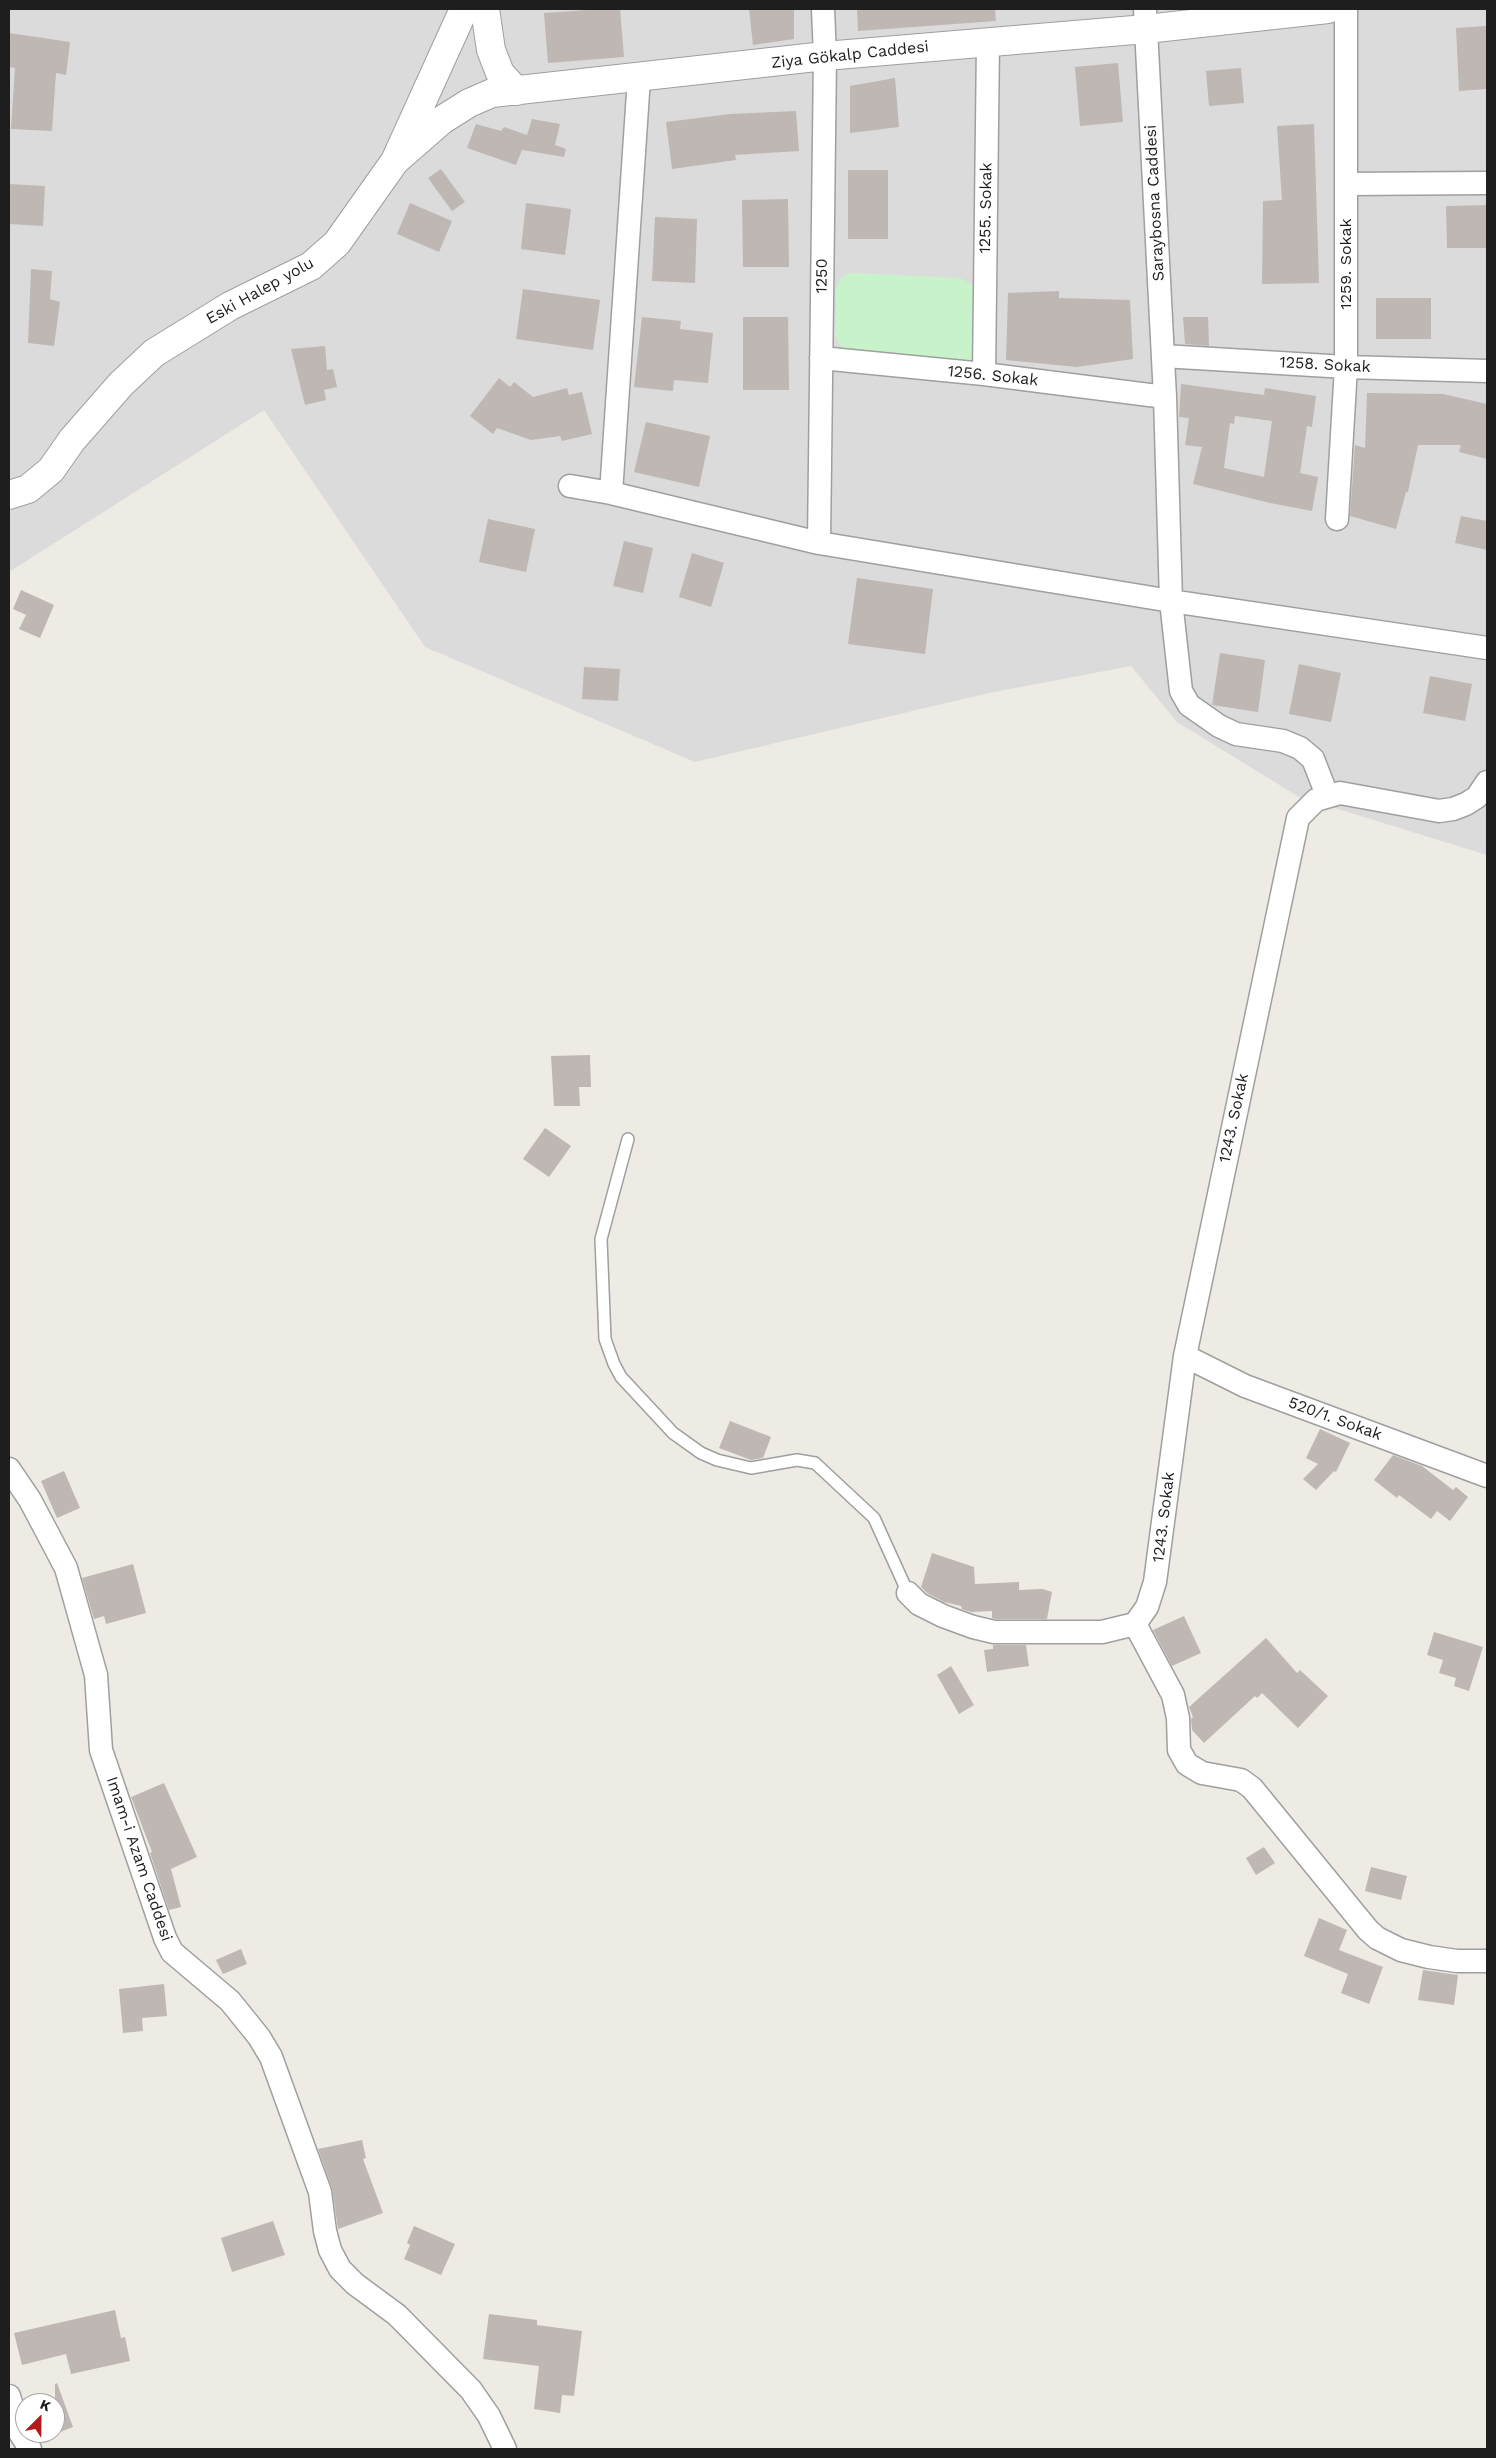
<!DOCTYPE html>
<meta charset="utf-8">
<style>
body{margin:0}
#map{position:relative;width:1496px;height:2458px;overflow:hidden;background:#eeebe5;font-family:"Work Sans",sans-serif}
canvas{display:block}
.frame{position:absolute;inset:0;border:10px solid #1e1e1e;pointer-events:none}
.north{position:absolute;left:15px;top:2393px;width:50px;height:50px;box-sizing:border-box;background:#fff;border:1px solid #a5a5a5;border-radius:50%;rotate:23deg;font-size:14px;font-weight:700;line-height:20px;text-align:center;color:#1e1e1e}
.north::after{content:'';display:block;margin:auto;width:18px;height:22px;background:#b4191b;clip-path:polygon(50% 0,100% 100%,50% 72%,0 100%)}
</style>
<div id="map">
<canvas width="1496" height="2458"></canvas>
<div class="frame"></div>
<div class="north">K</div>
</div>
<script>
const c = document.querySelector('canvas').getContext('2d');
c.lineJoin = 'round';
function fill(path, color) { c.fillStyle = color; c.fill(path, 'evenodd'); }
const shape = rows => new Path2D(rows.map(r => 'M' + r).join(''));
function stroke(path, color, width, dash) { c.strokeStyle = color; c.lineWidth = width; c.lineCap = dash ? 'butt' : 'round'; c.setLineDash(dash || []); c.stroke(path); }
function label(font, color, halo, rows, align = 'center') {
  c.font = font + ' "Work Sans",sans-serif'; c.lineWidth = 4.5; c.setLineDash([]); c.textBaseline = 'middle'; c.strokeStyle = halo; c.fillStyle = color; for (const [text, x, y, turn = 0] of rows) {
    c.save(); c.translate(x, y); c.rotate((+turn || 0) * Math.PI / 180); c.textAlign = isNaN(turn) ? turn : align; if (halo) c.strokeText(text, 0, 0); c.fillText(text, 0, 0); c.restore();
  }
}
const residential = shape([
 [9,9,1487,9,1487,855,1299,797,1177,722,1131,666,989,693,695,762,425,647,264,410,9,572]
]);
const park = shape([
 [850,273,960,278,971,284,974,287,975,355,972,359,964,361,854,352,842,348,835,336,836,288,842,277]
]);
const building = shape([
 [603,9,620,9,624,57,548,63,544,13],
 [749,9,794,9,794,39,753,45],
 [857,9,995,9,996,21,858,31],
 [1486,26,1487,89,1459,91,1456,28],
 [9,33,70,42,66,75,56,73,52,131,11,129,15,68,9,67],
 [1118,63,1123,122,1080,126,1075,67],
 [1241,68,1244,103,1209,106,1206,71],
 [895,78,899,127,850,133,850,86],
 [796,111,799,151,735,155,736,160,672,169,666,122,730,114],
 [532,119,560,124,555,145,566,149,564,157,522,150,516,165,467,148,476,124,501,131,504,127,527,135],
 [1314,124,1319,283,1262,284,1263,201,1282,200,1277,126],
 [441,169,465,202,452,211,428,178],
 [848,170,888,170,888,239,848,239],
 [9,184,45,186,43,226,9,224],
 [788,199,789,267,743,267,742,200],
 [410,203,452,221,439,252,397,234],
 [526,203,571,209,565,255,521,249],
 [1487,205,1487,248,1447,248,1446,206],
 [655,217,697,219,695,283,652,281],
 [31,269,52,271,50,299,60,302,54,346,28,343],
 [523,289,600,300,593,350,516,339],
 [1059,291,1059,298,1130,300,1133,359,1077,367,1006,360,1008,293],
 [1376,298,1431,298,1431,339,1376,339],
 [642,317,681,321,680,329,713,333,708,383,674,380,673,391,634,387],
 [743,317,788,317,789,390,743,390],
 [1183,317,1208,317,1209,346,1185,344],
 [325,346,327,370,333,369,337,387,324,390,326,400,305,405,291,349],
 [499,378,510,387,514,382,533,397,567,388,569,395,582,392,592,434,562,441,560,436,531,440,497,428,493,434,470,416],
 [1181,384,1264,395,1265,388,1316,396,1312,427,1307,426,1300,473,1318,477,1312,511,1270,503,1193,484,1202,447,1185,445,1189,418,1179,417],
 [1235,416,1272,421,1264,477,1224,468,1230,423,1234,424],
 [1367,393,1443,394,1487,404,1487,459,1459,452,1461,445,1418,445,1408,492,1406,492,1396,529,1350,516,1355,445,1365,448],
 [646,422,710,436,699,487,634,472],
 [1461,516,1487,521,1487,550,1455,543],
 [488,519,535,529,526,572,479,562],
 [624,541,653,548,643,593,613,586],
 [692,553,724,563,711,607,679,597],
 [857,578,933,589,925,654,848,644],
 [21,590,54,605,40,638,19,629,26,615,13,609],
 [1220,653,1265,660,1258,712,1212,705],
 [1299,664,1341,673,1331,722,1289,714],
 [584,667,620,669,618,701,582,699],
 [1430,676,1472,684,1465,721,1423,713],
 [590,1055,591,1087,579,1087,580,1106,554,1106,551,1056],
 [545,1128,571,1146,549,1177,523,1159],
 [730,1421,771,1437,763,1458,751,1460,719,1448],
 [1320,1429,1350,1443,1336,1472,1334,1471,1316,1490,1303,1479,1318,1464,1306,1458],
 [1393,1455,1422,1466,1453,1490,1456,1487,1468,1497,1450,1521,1437,1511,1431,1519,1399,1495,1397,1498,1374,1480],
 [64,1471,80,1508,57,1518,41,1481],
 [932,1553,974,1567,975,1584,1019,1582,1019,1590,1043,1589,1052,1592,1047,1619,996,1619,992,1618,992,1611,971,1612,962,1609,961,1606,944,1602,927,1593,921,1587],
 [133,1564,146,1613,106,1624,104,1616,94,1619,82,1578],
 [1184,1616,1201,1653,1172,1666,1153,1630],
 [1434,1632,1483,1647,1469,1691,1454,1686,1456,1678,1439,1673,1443,1660,1427,1655],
 [1266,1638,1297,1673,1300,1670,1328,1696,1298,1728,1262,1693,1257,1698,1255,1696,1204,1743,1192,1730,1191,1719,1193,1717,1189,1707],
 [993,1645,1026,1645,1029,1666,987,1672,984,1650,993,1649],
 [951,1666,974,1705,959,1714,937,1675],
 [164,1783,197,1857,171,1869,181,1907,169,1910,150,1853,152,1852,131,1797],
 [1264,1847,1275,1863,1256,1875,1246,1858],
 [1371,1867,1407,1876,1401,1900,1365,1891],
 [1319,1918,1347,1930,1339,1950,1383,1967,1369,2004,1341,1993,1348,1974,1304,1956],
 [241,1949,247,1964,223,1974,216,1960],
 [1423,1970,1458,1975,1454,2005,1418,2000],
 [164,1984,167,2016,142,2018,143,2031,123,2033,119,1989],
 [362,2140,366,2158,363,2159,383,2213,338,2229,332,2188,318,2149],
 [273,2221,285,2255,232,2272,221,2238],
 [414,2226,455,2244,441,2275,404,2259,410,2245,407,2243],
 [115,2310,121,2338,125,2337,130,2361,71,2374,66,2354,22,2365,14,2333],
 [489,2314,537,2320,537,2325,582,2331,574,2396,562,2395,560,2413,534,2409,539,2366,483,2359],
 [57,2383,73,2427,55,2434,55,2384]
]);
const service = shape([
 [628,1139,601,1239,605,1339,614,1364,621,1377,673,1433,701,1453,717,1460,751,1468,797,1460,815,1463,874,1518,908,1593]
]);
const minor = shape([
 [1145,9,1165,397,1171,601,1181,691,1189,705,1219,726,1236,734,1283,741,1300,748,1313,759,1327,795],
 [639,78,611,493,819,543,1171,601,1487,648],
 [1346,184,1487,183],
 [1163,356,1346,367,1487,371],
 [821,358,984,374,1165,397],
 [984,374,988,42],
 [570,486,611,493],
 [1337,519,1346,367,1346,9],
 [819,543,825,56,823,9],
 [1185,1356,1245,1386,1487,1476],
 [9,1469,30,1500,66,1568,96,1675,101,1750,165,1938,172,1952,230,2001,259,2037,271,2057,320,2192,325,2231,330,2250,340,2269,355,2284,397,2315,471,2390,489,2416,505,2449],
 [908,1593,919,1604,943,1616,973,1627,994,1632,1102,1632,1135,1624],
 [1135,1624,1147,1607,1155,1582,1185,1356,1298,818,1316,800,1340,793,1439,811,1453,809,1466,804,1477,797,1487,782],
 [1135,1624,1173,1695,1178,1718,1179,1750,1187,1764,1202,1773,1241,1780,1252,1788,1368,1930,1377,1938,1401,1950,1429,1957,1457,1961,1487,1961],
 [9,2396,20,2433,30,2449]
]);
const tertiary = shape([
 [485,9,491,50,500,73,516,91],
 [395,161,442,120,469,103,492,93,825,56,1146,29,1328,9],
 [9,495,28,489,51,470,72,440,121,384,154,353,230,306,311,266,337,243,395,161,464,9]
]);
const streetNames = [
 ["Ziya Gökalp Caddesi",850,55,-6],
 ["Saraybosna Caddesi",1155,203,-93],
 ["1255. Sokak",986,208,-89],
 ["1259. Sokak",1346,264,-90],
 ["1250",822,276,-89],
 ["Eski Halep yolu",260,291,-29],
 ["1258. Sokak",1325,365,3],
 ["1256. Sokak",993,376,6],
 ["1243. Sokak",1234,1118,-78],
 ["520/1. Sokak",1335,1419,20],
 ["1243. Sokak",1164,1517,-83],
 ["Imam-i Azam Caddesi",139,1859,71]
];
fill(residential, '#dcdbdb');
fill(park, '#c8f3ca');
fill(building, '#beb7b3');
stroke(service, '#9f9f9f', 14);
stroke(minor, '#9f9f9f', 25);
stroke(tertiary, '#9f9f9f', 30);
stroke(service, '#fff', 11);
stroke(minor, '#fff', 22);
stroke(tertiary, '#fff', 28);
label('16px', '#1e1e1e', '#fff', streetNames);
</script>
